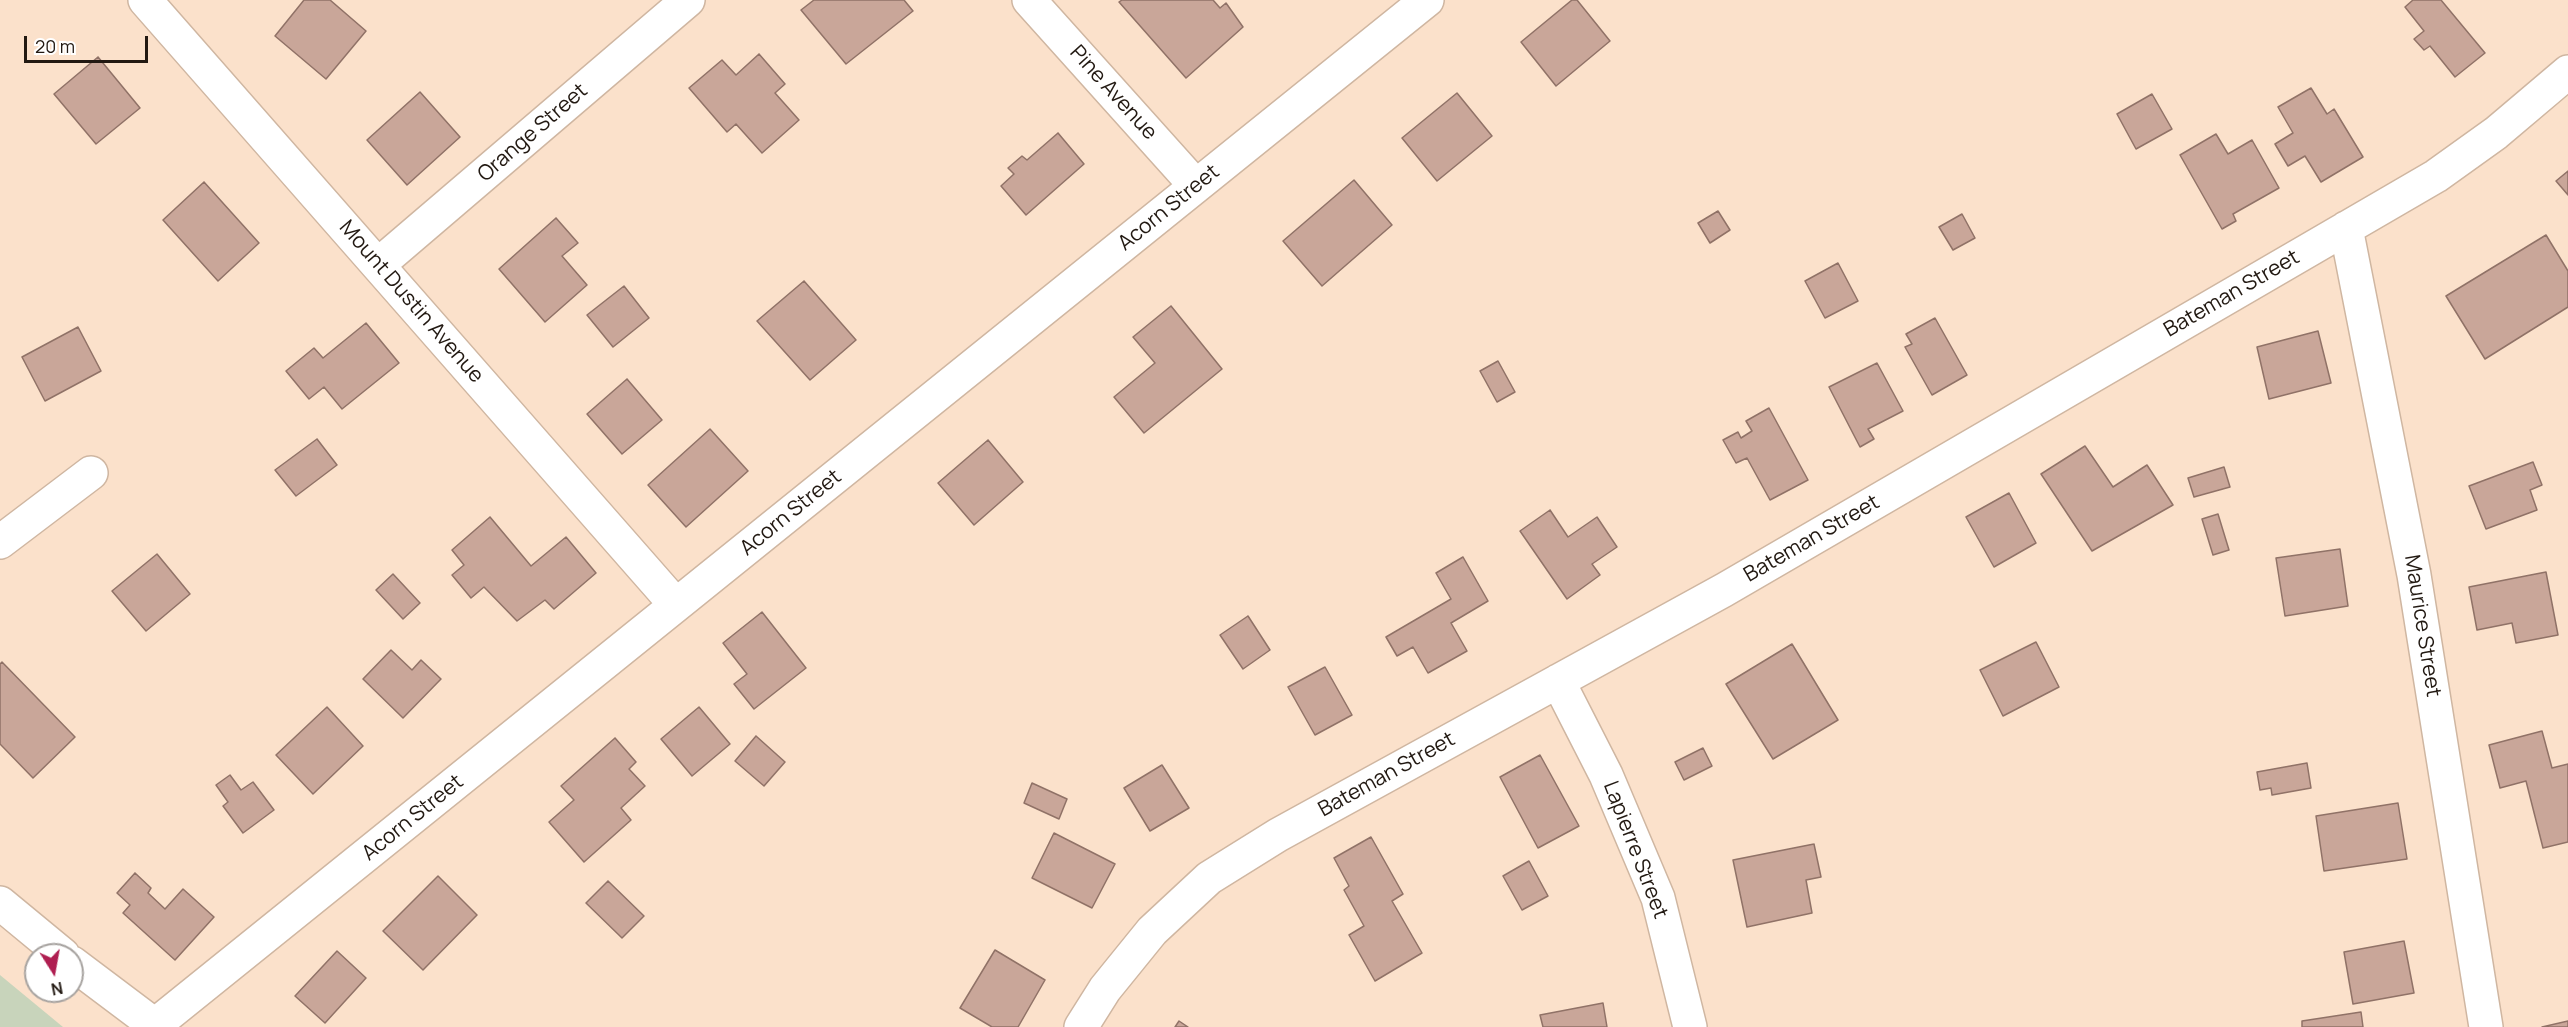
<!DOCTYPE html>
<style>
body{margin:0}
#map{position:relative;width:2568px;height:1027px;overflow:hidden;background:#fbe1cb;font-family:Manrope,sans-serif}
canvas{display:block}
.north{position:absolute;left:24px;top:943px;width:60px;height:60px;box-sizing:border-box;background:#fff;border:2px solid #a7a3a0;border-radius:50%;rotate:169deg;font-size:16px;font-weight:700;line-height:24px;text-align:center;color:#221912}
.north::after{content:'';display:block;margin:auto;width:21px;height:27px;background:#af1e51;clip-path:polygon(50% 0,100% 100%,50% 72%,0 100%)}
.scale{position:absolute;left:24px;top:36px;width:124px;height:27px;box-sizing:border-box;border:3px solid #221912;border-top:0;padding-left:8px;font-size:18px;line-height:21px;white-space:nowrap;color:#221912;-webkit-text-stroke:4px #fff;paint-order:stroke}
</style>
<div id="map">
<canvas width="2568" height="1027"></canvas>
<div class="north">N</div>
<div class="scale">20 m</div>
</div>
<script>
const c = document.querySelector('canvas').getContext('2d');
c.lineJoin = 'round';
function fill(path, color) { c.fillStyle = color; c.fill(path, 'evenodd'); }
const shape = rows => new Path2D(rows.map(r => 'M' + r).join(''));
function stroke(path, color, width, dash) { c.strokeStyle = color; c.lineWidth = width; c.lineCap = dash ? 'butt' : 'round'; c.setLineDash(dash || []); c.stroke(path); }
function label(font, color, halo, rows, align = 'center') {
  c.font = font + ' Manrope,sans-serif'; c.lineWidth = 5; c.setLineDash([]); c.textBaseline = 'middle'; c.strokeStyle = halo; c.fillStyle = color; for (const [text, x, y, turn = 0] of rows) {
    c.save(); c.translate(x, y); c.rotate((+turn || 0) * Math.PI / 180); c.textAlign = isNaN(turn) ? turn : align; if (halo) c.strokeText(text, 0, 0); c.fillText(text, 0, 0); c.restore();
  }
}
const green = shape([
 [0,975,63,1027,0,1027]
]);
const building = shape([
 [304,0,330,0,366,31,326,79,275,36,304,0],
 [814,0,904,0,913,11,846,64,801,10,814,0],
 [1122,0,1213,0,1220,8,1226,3,1243,27,1186,78,1119,2,1122,0],
 [1572,0,1577,0,1610,41,1556,86,1521,42,1572,0],
 [2413,0,2441,0,2485,53,2455,77,2430,46,2424,50,2414,39,2424,31,2405,7,2413,0],
 [759,54,785,84,775,93,799,120,762,153,736,124,727,132,689,88,722,60,736,75,759,54],
 [98,57,140,108,96,144,54,94,98,57],
 [2311,88,2327,114,2334,109,2363,157,2321,182,2305,156,2288,166,2275,144,2293,133,2278,107,2311,88],
 [420,92,460,137,407,185,367,140,420,92],
 [1457,93,1492,136,1437,181,1402,138,1457,93],
 [2152,94,2172,129,2136,149,2117,114,2152,94],
 [1058,133,1084,164,1026,215,1001,186,1014,174,1008,168,1022,156,1027,160,1058,133],
 [2216,134,2228,154,2252,140,2279,188,2233,214,2236,221,2222,229,2180,155,2216,134],
 [2568,171,2568,195,2556,181,2568,171],
 [1354,180,1392,225,1322,286,1283,241,1354,180],
 [204,182,259,243,218,281,163,220,204,182],
 [1718,211,1730,230,1710,243,1698,223,1718,211],
 [1962,214,1975,238,1953,250,1939,227,1962,214],
 [556,218,578,243,562,256,587,285,545,322,499,269,556,218],
 [2546,235,2568,271,2568,307,2485,359,2446,296,2546,235],
 [1838,263,1858,301,1825,318,1805,281,1838,263],
 [804,281,856,340,810,380,757,321,804,281],
 [624,286,649,318,613,347,587,315,624,286],
 [1171,306,1222,369,1144,433,1114,397,1155,363,1133,337,1171,306],
 [1935,318,1967,375,1932,395,1905,347,1912,344,1906,334,1935,318],
 [366,323,399,363,342,409,324,387,309,399,286,371,314,348,323,358,366,323],
 [78,327,101,371,45,401,22,357,78,327],
 [2318,331,2331,383,2269,399,2257,347,2318,331],
 [1498,361,1515,392,1497,402,1480,371,1498,361],
 [1877,363,1903,411,1868,429,1874,439,1860,447,1829,387,1877,363],
 [627,379,662,420,622,454,587,414,627,379],
 [1769,408,1808,480,1770,500,1747,458,1736,463,1723,440,1738,432,1741,438,1752,431,1746,421,1769,408],
 [710,429,748,471,686,527,648,485,710,429],
 [317,439,337,465,296,496,275,470,317,439],
 [988,440,1023,482,974,525,938,483,988,440],
 [2085,446,2113,487,2147,465,2173,505,2092,551,2041,474,2085,446],
 [2533,462,2542,485,2530,490,2537,510,2486,529,2469,486,2533,462],
 [2224,467,2230,487,2194,497,2188,478,2224,467],
 [2009,493,2036,543,1994,567,1966,517,2009,493],
 [1550,510,1568,537,1597,517,1617,547,1592,564,1600,575,1567,599,1520,531,1550,510],
 [2218,514,2229,550,2213,555,2202,519,2218,514],
 [490,517,531,566,566,537,596,573,554,609,545,600,517,621,484,587,471,598,452,575,464,565,452,550,490,517],
 [2340,549,2348,606,2285,616,2276,558,2340,549],
 [157,554,190,594,146,631,112,591,157,554],
 [1463,557,1488,601,1451,623,1467,651,1428,673,1413,647,1397,656,1386,637,1451,599,1436,573,1463,557],
 [2546,572,2558,635,2516,643,2512,623,2477,630,2469,587,2546,572],
 [393,574,420,603,403,619,376,590,393,574],
 [762,612,806,668,754,709,734,684,747,674,723,643,762,612],
 [1248,616,1270,650,1243,669,1220,635,1248,616],
 [2036,642,2059,687,2003,716,1980,670,2036,642],
 [1792,644,1838,720,1773,759,1726,684,1792,644],
 [391,650,412,670,421,660,441,679,403,718,363,679,391,650],
 [2,662,75,737,33,778,0,744,0,664,2,662],
 [1325,667,1352,715,1315,735,1288,687,1325,667],
 [327,707,363,746,313,794,276,755,327,707],
 [699,707,730,744,692,776,661,739,699,707],
 [2542,731,2552,768,2568,764,2568,842,2543,848,2526,781,2500,788,2489,745,2542,731],
 [756,736,785,762,764,786,735,761,756,736],
 [615,738,636,762,629,769,645,786,621,808,631,820,584,862,549,822,574,800,561,786,615,738],
 [1703,748,1712,766,1684,780,1675,762,1703,748],
 [1540,755,1579,826,1538,848,1500,777,1540,755],
 [2307,763,2311,788,2272,795,2271,788,2260,790,2257,772,2307,763],
 [1162,765,1189,808,1150,831,1124,788,1162,765],
 [230,775,241,790,253,782,274,810,243,833,223,806,228,802,216,785,230,775],
 [1032,783,1067,799,1059,819,1024,803,1032,783],
 [2398,803,2407,859,2324,871,2316,816,2398,803],
 [1054,833,1115,864,1092,908,1032,878,1054,833],
 [1371,837,1403,894,1392,901,1422,953,1375,981,1349,935,1364,926,1344,890,1349,886,1334,858,1371,837],
 [1814,844,1821,877,1806,880,1812,913,1747,927,1733,860,1814,844],
 [1529,861,1548,896,1522,910,1503,876,1529,861],
 [135,873,151,888,148,893,165,909,183,889,214,917,175,960,123,913,130,905,117,893,135,873],
 [438,876,477,915,423,970,383,931,438,876],
 [608,881,644,916,622,938,586,903,608,881],
 [2404,941,2414,993,2353,1004,2344,952,2404,941],
 [995,950,1045,980,1018,1027,992,1027,960,1008,995,950],
 [337,951,366,978,325,1023,295,996,337,951],
 [1603,1003,1607,1027,1543,1027,1540,1015,1603,1003],
 [2361,1012,2363,1027,2302,1027,2302,1021,2361,1012],
 [1179,1021,1188,1027,1175,1027,1179,1021],
 [2568,1021,2568,1027,2542,1027,2568,1021]
]);
const street = shape([
 [145,0,676,605],
 [1029,0,1196,186],
 [2346,228,2414,575,2486,1027],
 [378,265,688,0],
 [0,542,91,473],
 [1558,681,1606,775,1658,898,1690,1027],
 [155,1025,1427,0],
 [1081,1027,1105,989,1152,931,1209,878,1278,835,1724,590,2436,176,2496,133,2568,72]
]);
const secondary = shape([
 [0,903,63,955],
 [72,963,157,1027]
]);
const streetNames = [
 ["Pine Avenue",1113,93,48],
 ["Orange Street",533,133,-41],
 ["Acorn Street",1169,208,-39],
 ["Bateman Street",2232,294,-30],
 ["Mount Dustin Avenue",411,302,49],
 ["Acorn Street",791,513,-39],
 ["Bateman Street",1812,539,-30],
 ["Maurice Street",2422,626,81],
 ["Bateman Street",1387,775,-29],
 ["Acorn Street",413,818,-39],
 ["Lapierre Street",1635,850,69]
];
fill(green, '#c8d4bb');
fill(building, '#c9a699');
stroke(building, '#907267', 1.5);
stroke(street, '#cfb6a1', 36);
stroke(secondary, '#cfb6a1', 36);
stroke(street, '#fff', 33);
stroke(secondary, '#fff', 33);
label('21px', '#221912', '#fff', streetNames);
</script>
